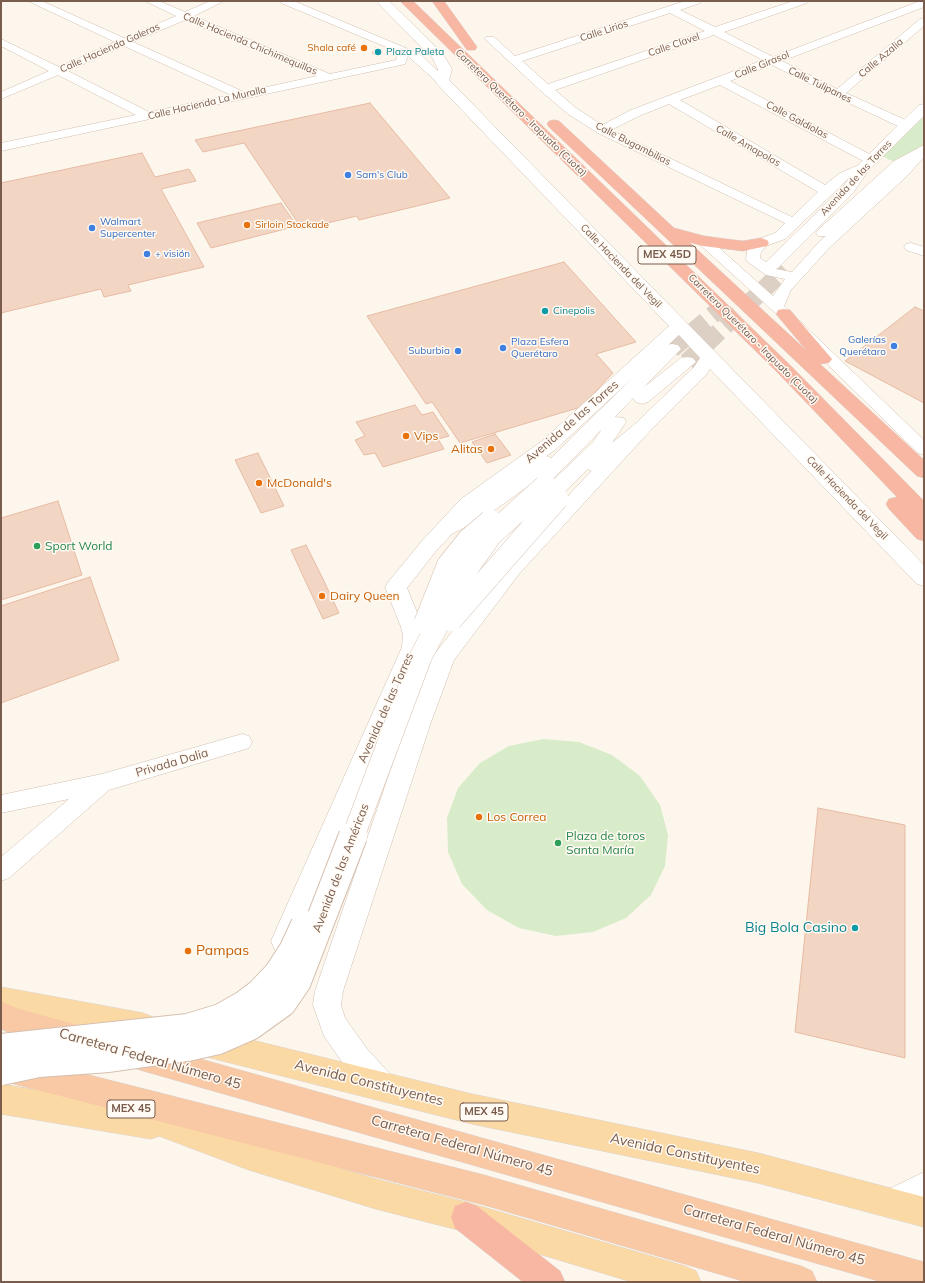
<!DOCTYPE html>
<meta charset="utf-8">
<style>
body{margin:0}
#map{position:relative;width:925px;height:1283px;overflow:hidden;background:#fdf6ec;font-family:Mulish,sans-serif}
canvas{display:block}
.frame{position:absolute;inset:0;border:2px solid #7a5c4d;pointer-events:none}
</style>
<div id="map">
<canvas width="925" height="1283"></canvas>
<div class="frame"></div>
</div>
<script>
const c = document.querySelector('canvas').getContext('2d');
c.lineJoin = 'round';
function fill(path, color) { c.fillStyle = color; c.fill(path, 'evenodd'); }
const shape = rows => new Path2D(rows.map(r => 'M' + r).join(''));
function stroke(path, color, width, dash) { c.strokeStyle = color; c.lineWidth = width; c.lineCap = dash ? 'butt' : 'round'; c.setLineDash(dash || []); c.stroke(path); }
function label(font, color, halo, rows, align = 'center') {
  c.font = font + ' Mulish,sans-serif'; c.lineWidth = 3; c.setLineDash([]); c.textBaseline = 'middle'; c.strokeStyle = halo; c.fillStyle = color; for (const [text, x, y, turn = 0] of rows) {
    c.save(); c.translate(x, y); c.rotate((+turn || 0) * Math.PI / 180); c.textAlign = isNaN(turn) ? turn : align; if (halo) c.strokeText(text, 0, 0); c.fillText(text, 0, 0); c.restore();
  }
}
const green = shape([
 [924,108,924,149,899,164,877,154],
 [543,739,579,742,612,755,640,776,660,805,668,835,665,866,651,895,626,918,593,932,556,936,519,928,487,910,462,884,448,852,447,818,458,788,480,763,509,746]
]);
const building = shape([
 [376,48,383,52,377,56,372,53,376,48],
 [370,103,450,198,359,220,357,216,302,229,244,143,203,152,195,140,370,103],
 [142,153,155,177,189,169,196,181,161,189,204,267,128,285,131,291,104,297,101,289,1,313,1,183,142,153],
 [281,203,297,226,211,248,197,223,281,203],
 [564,262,636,342,596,354,613,373,581,407,460,443,432,402,426,404,367,316,564,262],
 [915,307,924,311,924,403,845,361,915,307],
 [415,405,422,415,433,412,449,436,438,439,444,449,383,467,375,453,364,455,355,440,365,436,356,422,415,405],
 [495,434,511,455,487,463,472,442,495,434],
 [258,453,284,506,261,513,235,460,258,453],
 [58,501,82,575,1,600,1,518,58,501],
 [306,545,323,579,339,613,323,619,291,550,306,545],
 [90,577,119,660,1,703,1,606,90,577],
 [818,808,905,825,905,1058,795,1032,818,808]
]);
const secondaryTunnel = shape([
 [672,349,739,293],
 [687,362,785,269]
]);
const minor = shape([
 [28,1,42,1,124,38,176,16,145,1,159,1,185,12,210,1,224,1,194,16,330,74,396,60,398,52,281,3,280,1,294,1,420,54,448,81,446,83,438,83,408,56,405,64,401,65,1,151,1,143,136,115,58,75,1,99,1,92,49,71,1,46,1,39,59,67,115,42,28,1],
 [185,20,317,76,244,92,133,42,185,20],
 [124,46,231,95,149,112,68,71,124,46],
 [685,1,701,1,700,3,680,10,715,27,793,1,808,1,807,3,724,32,773,57,920,1,924,1,924,7,782,61,837,89,920,19,924,18,924,26,846,93,910,122,912,125,910,128,902,128,834,96,772,65,730,81,875,157,877,160,875,163,867,163,720,85,680,100,825,185,840,173,859,165,863,164,869,168,867,171,848,179,785,239,766,246,761,252,760,258,776,269,792,272,819,242,899,170,920,147,924,146,924,157,907,176,829,248,791,290,784,306,924,440,924,455,918,453,772,310,696,241,698,238,708,238,773,296,785,279,766,275,748,262,746,259,747,251,756,240,775,233,785,223,598,133,568,114,541,91,485,39,486,37,494,37,515,56,685,1],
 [670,13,705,31,548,84,522,61,670,13],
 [714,35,763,60,631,110,602,125,576,108,555,90,714,35],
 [669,104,818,192,792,217,611,130,639,116,669,104],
 [911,243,924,247,924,256,906,250,904,247,906,244,911,243],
 [242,734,249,736,252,742,249,748,109,790,9,878,1,881,1,857,69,799,1,813,1,795,102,774,242,734]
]);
const tertiary = shape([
 [376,1,389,1,443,54,452,69,449,80,924,565,924,586,917,584,710,369,706,375,648,433,519,574,454,660,431,722,343,991,341,1005,345,1018,367,1049,391,1075,395,1085,391,1095,381,1099,371,1095,347,1069,324,1036,313,1005,315,991,407,722,433,656,505,564,634,425,694,367,700,358,679,335,556,449,475,509,436,551,407,588,423,627,425,635,424,647,293,950,284,954,275,950,271,941,402,647,403,635,401,627,385,587,389,581,422,541,461,499,542,441,669,326,437,84,435,81,438,69,433,59,376,1],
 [924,1172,924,1205,892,1219,881,1215,877,1204,881,1193,924,1172]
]);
const secondary = shape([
 [924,104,924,116,868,171,853,193,778,268,772,270,766,268,764,265,766,262,843,187,858,165,919,105,924,104],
 [924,145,924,155,904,167,830,236,818,236,816,233,818,230,894,161,924,145],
 [672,344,678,345,681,349,644,387,681,358,687,357,693,358,696,362,648,402,642,404,636,402,633,398,615,417,624,418,626,422,612,443,634,425,641,423,648,425,650,429,648,433,603,471,596,473,588,469,501,554,496,563,492,575,501,596,498,602,490,604,482,602,472,575,476,562,487,544,593,442,602,429,546,486,539,488,531,484,492,512,454,533,447,535,440,533,437,528,440,523,478,502,540,458,547,456,551,458,666,345,672,344]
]);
const primary = shape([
 [1,987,143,1013,153,1017,157,1027,153,1037,143,1041,1,1013,1,987],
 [203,1028,472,1094,758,1153,924,1197,924,1227,758,1183,472,1124,203,1056,193,1052,189,1042,193,1032,203,1028],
 [1,1084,122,1104,124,1100,134,1095,180,1115,249,1140,376,1179,466,1202,685,1266,696,1271,701,1282,632,1282,466,1232,376,1209,249,1170,159,1136,151,1139,1,1114,1,1084]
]);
const trunk = shape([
 [1,1001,16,1008,84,1027,88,1037,84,1047,74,1051,14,1035,1,1029,1,1001],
 [140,1042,924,1262,924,1282,882,1282,140,1070,130,1066,126,1056,130,1046,140,1042],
 [14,1056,484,1175,801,1266,812,1271,817,1282,746,1282,484,1205,14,1084,4,1080,1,1073,4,1060,14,1056]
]);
const motorway = shape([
 [400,1,413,1,789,364,924,501,924,520,922,520,924,521,924,541,917,539,889,509,886,504,889,499,897,497,777,372,400,1],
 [432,1,444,1,477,47,475,50,467,50,432,1],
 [554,120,559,121,674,228,704,236,726,239,743,241,761,238,767,240,769,243,767,246,743,251,703,246,689,242,807,351,776,314,778,310,784,309,790,310,832,359,829,363,820,364,924,460,924,478,917,476,549,127,547,124,549,121,554,120],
 [466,1202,477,1206,560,1271,565,1282,523,1282,455,1228,451,1217,455,1206,466,1202]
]);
const secondaryBridgeFar2 = shape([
 [544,487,547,485]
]);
const secondaryBridgeFar1 = shape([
 [451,620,557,499],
 [425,623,448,565,468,540,490,521],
 [353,837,421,656,468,567,491,535,545,486]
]);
const secondaryBridge = shape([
 [1,1048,188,1028,221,1018,244,1005,260,993,278,974,293,951,305,925],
 [1,1071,38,1063,109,1058,187,1047,218,1040,250,1026,282,1003,297,981,353,836]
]);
const markers = [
 [364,48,4,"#e8710a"],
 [378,52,4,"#0f9aa8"],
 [348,175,4,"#3f7fe0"],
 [247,225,4,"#e8710a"],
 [92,228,4,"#3f7fe0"],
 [147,254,4,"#3f7fe0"],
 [545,311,4,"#0f9aa8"],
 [894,346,4,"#3f7fe0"],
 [503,348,4,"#3f7fe0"],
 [458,351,4,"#3f7fe0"],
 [406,436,4,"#e8710a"],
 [491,449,4,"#e8710a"],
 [259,483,4,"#e8710a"],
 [37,546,4,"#2e9e5b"],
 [322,596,4,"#e8710a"],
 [479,817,4,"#e8710a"],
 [558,843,4,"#2e9e5b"],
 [855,928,4,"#0f9aa8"],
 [188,951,4,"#e8710a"]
];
const farStreetnames = [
 ["Calle Lirios",604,31,-18],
 ["Calle Hacienda Chichimequillas",250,44,23],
 ["Calle Clavel",674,45,-19],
 ["Calle Hacienda Galeras",110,48,-24],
 ["Calle Azalia",881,58,-40],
 ["Calle Girasol",762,65,-22],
 ["Calle Tulipanes",820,85,26],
 ["Calle Hacienda La Muralla",207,103,-13],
 ["Carretera Querétaro - Irapuato (Cuota)",521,113,44],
 ["Calle Galdiolas",797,120,28],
 ["Calle Bugambilias",633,144,27],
 ["Calle Amapolas",748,146,30],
 ["Avenida de las Torres",856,178,-47],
 ["Calle Hacienda del Vegil",621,266,46],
 ["Carretera Querétaro - Irapuato (Cuota)",753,339,45],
 ["Calle Hacienda del Vegil",847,498,46]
];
const farFoodnames = [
 ["Shala café",356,48],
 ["Sirloin Stockade",255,225,"left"]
];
const farCulturenames = [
 ["Plaza Paleta",386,52],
 ["Cinepolis",553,311]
];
const farShopnames = [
 ["Sam's Club",356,175],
 ["Walmart",100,222],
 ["Supercenter",100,234],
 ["+ visión",155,254],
 ["Galerías",886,340,"right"],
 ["Querétaro",886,352,"right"],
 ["Plaza Esfera",511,342],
 ["Querétaro",511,354],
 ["Suburbia",450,351,"right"]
];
const shields = [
 [667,255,58],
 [131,1109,48],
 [484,1112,48]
];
const shieldNames = [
 ["MEX 45D",667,255],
 ["MEX 45",131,1109],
 ["MEX 45",484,1112]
];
const streetNames = [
 ["Avenida de las Torres",572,422,-41],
 ["Avenida de las Torres",386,708,-66],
 ["Privada Dalia",172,763,-16],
 ["Avenida de las Américas",341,868,-69]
];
const foodNames = [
 ["Vips",414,436],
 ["Alitas",483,449,"right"],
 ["McDonald's",267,483],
 ["Dairy Queen",330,596],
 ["Los Correa",487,817]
];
const leisureNames = [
 ["Sport World",45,546],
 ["Plaza de toros",566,836],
 ["Santa María",566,850]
];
const nearCulturenames = [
 ["Big Bola Casino",847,928]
];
const nearFoodnames = [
 ["Pampas",196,951]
];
const nearStreetnames = [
 ["Carretera Federal Número 45",150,1059,16],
 ["Avenida Constituyentes",369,1083,14],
 ["Carretera Federal Número 45",462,1146,16],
 ["Avenida Constituyentes",685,1154,12],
 ["Carretera Federal Número 45",774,1235,16]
];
fill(green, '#d8ecc9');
fill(building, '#f3d5c3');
stroke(building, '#e6bba3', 1);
stroke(secondaryTunnel, '#dcd0c4', 18, [18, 8]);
stroke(minor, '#d1beb0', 1);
stroke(tertiary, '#d1beb0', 1);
stroke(secondary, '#d6c0b0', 1);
stroke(primary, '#dad1cd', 1);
stroke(trunk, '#dad1cd', 1);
stroke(motorway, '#dad1cd', 1);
fill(minor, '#fff');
fill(tertiary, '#fff');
fill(secondary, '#fff');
fill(primary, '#fbd9a5');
fill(trunk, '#f9c8a4');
fill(motorway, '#f7b7a3');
stroke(secondaryBridgeFar2, '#d6c0b0', 18, []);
stroke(secondaryBridgeFar1, '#d6c0b0', 23, []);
stroke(secondaryBridge, '#d6c0b0', 30, []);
stroke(secondaryBridgeFar2, '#fff', 18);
stroke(secondaryBridgeFar1, '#fff', 22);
stroke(secondaryBridge, '#fff', 28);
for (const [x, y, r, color] of markers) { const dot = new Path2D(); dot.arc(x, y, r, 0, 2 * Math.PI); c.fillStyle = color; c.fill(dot); stroke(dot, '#fffaf3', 1.5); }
label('10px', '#7a5c4d', '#fffaf3', farStreetnames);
label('10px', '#c56008', '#fffaf3', farFoodnames, 'right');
label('10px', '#0d838f', '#fffaf3', farCulturenames, 'left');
label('10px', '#366cbe', '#fffaf3', farShopnames, 'left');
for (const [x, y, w] of shields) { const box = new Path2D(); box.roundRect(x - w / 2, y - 9, w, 18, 3); c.fillStyle = '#fffaf3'; c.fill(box); stroke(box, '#7a5c4d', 1); }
label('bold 11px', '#7a5c4d', null, shieldNames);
label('12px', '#7a5c4d', '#fffaf3', streetNames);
label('12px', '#c56008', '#fffaf3', foodNames, 'left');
label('12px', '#27864d', '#fffaf3', leisureNames, 'left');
label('14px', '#0d838f', '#fffaf3', nearCulturenames, 'right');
label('14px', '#c56008', '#fffaf3', nearFoodnames, 'left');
label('14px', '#7a5c4d', '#fffaf3', nearStreetnames);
</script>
